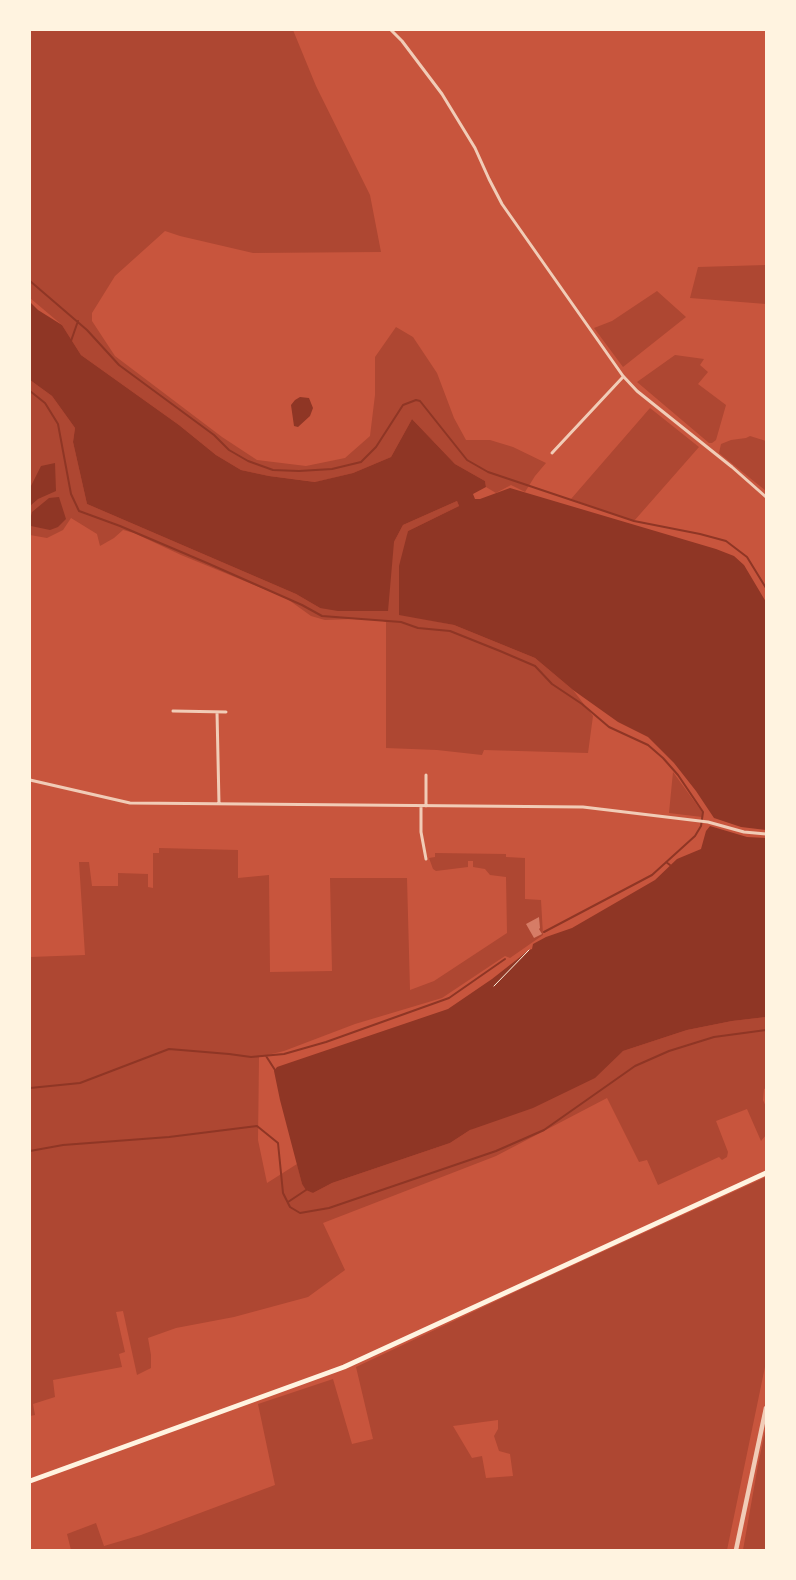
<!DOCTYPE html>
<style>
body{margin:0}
#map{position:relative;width:796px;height:1580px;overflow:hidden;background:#c8553d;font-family:"Roboto Condensed",sans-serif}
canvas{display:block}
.frame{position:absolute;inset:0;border:31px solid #fff3e0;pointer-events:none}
</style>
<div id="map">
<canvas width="796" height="1580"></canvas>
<div class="frame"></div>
</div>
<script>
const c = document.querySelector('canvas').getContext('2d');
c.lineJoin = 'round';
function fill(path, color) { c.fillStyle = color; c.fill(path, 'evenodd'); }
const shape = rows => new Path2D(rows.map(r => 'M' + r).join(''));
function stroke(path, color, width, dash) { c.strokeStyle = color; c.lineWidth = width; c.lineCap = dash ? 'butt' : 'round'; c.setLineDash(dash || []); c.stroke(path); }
const green = shape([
 [30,30,293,30,316,86,370,195,381,252,253,253,180,236,165,231,115,276,92,313,92,321,115,356,222,437,257,460,306,466,345,458,370,436,375,395,375,357,396,327,413,337,437,373,454,418,466,440,490,440,513,447,546,463,535,476,525,492,511,485,496,493,486,487,485,481,455,464,412,419,391,457,353,473,316,482,269,476,241,470,216,455,179,425,81,355,62,325,30,298],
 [766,265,766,304,690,298,698,267],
 [657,291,686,317,623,367,594,328,612,321],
 [675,355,704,359,700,365,708,372,698,384,726,405,716,440,712,443,709,443,637,382],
 [30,380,52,396,75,428,73,442,87,504,296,594,320,608,394,542,403,525,457,501,459,506,408,531,399,614,454,625,535,658,573,690,593,716,588,753,484,750,482,755,437,750,386,748,386,622,380,620,353,619,325,620,311,616,286,598,181,555,134,533,123,530,114,538,100,546,97,534,71,518,63,530,47,538,30,535],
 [650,408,699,447,634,521,571,499],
 [750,436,766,441,766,491,719,453,721,444,731,440,746,438],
 [673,772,702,812,702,817,669,813],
 [159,848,238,850,238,878,269,875,270,972,332,971,330,878,407,878,410,990,434,981,507,933,506,877,490,875,485,869,473,867,473,861,468,861,468,867,436,871,433,869,429,858,435,857,435,853,506,854,506,857,525,858,525,899,541,900,543,935,510,958,505,956,442,998,355,1024,284,1051,259,1057,258,1140,267,1183,297,1164,302,1184,313,1193,332,1183,450,1143,470,1130,623,1051,687,1030,732,1021,766,1017,766,1088,764,1089,763,1100,766,1107,766,1135,761,1141,747,1109,716,1121,728,1152,727,1157,722,1160,719,1157,658,1185,647,1160,639,1162,607,1098,496,1156,323,1223,345,1270,308,1297,234,1317,176,1328,148,1338,151,1355,151,1368,137,1375,123,1311,116,1312,125,1352,119,1354,122,1367,53,1380,55,1397,33,1404,35,1415,30,1416,30,957,85,955,79,862,89,862,92,886,118,886,118,873,148,874,148,887,153,888,153,853,159,853],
 [766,1177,766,1362,727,1550,71,1550,67,1534,96,1523,104,1546,141,1535,275,1485,258,1404,333,1379,352,1444,373,1439,356,1367,528,1286],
 [498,1420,498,1429,494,1436,499,1451,510,1454,513,1476,486,1478,482,1456,472,1458,453,1426],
 [766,1427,766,1550,743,1550,758,1465]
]);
const water = shape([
 [30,302,38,310,62,325,81,355,179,425,216,455,241,470,269,476,315,482,353,473,391,457,412,419,455,464,485,481,486,487,473,494,475,499,480,499,510,488,716,549,734,556,744,565,766,602,766,830,741,827,714,818,696,791,674,763,648,737,618,722,573,690,535,658,454,625,399,615,399,566,408,531,459,506,457,501,403,525,394,542,388,611,338,611,320,608,296,594,87,504,73,442,75,428,52,396,30,380],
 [300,397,309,398,313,408,310,416,298,427,294,426,291,405,295,400],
 [55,463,56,491,38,499,30,506,30,488,41,466],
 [59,497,66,519,58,527,50,530,31,526,30,520,32,512,49,498],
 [710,826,747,837,766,838,766,1017,732,1021,687,1030,623,1051,595,1078,533,1108,470,1130,450,1143,332,1183,313,1193,306,1190,302,1184,280,1100,274,1071,277,1067,448,1009,492,979,529,950,532,949,533,944,546,937,572,928,655,880,677,859,701,849,706,831]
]);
const stream = shape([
 [30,281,87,330,119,365,214,435,229,450,248,461,273,470,299,471,332,469,361,462,376,447,403,405,416,400,420,401,467,460,488,472,634,521,700,534,726,541,747,557,766,588],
 [71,341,78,321],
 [30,391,45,403,58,424,71,494,79,511,120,526,207,563,302,605,322,616,401,622,418,628,450,631,500,651,535,666,552,684,582,704,609,727,648,745,663,758,678,775,703,812,701,826,695,836,652,875,544,932],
 [666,862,670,865],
 [266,1056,275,1070],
 [30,1088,80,1083,169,1049,229,1054,251,1057,284,1054,326,1042,449,998,505,959],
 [30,1151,63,1145,169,1137,257,1126,278,1143,283,1193,290,1207,300,1213,329,1208,496,1151,544,1130,635,1066,669,1051,714,1037,766,1030],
 [288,1202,306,1190]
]);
const building = shape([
 [539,917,540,928,539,929,542,934,534,938,526,924]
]);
const path = shape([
 [494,986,529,950]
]);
const minor = shape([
 [391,30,402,41,442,94,475,148,489,179,502,204,623,376,637,391,732,467,766,497],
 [552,453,623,377],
 [173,711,226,712],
 [217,712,219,804],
 [30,780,130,803,583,807,708,822,744,832,766,834],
 [421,806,421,832,426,859],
 [426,806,426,775]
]);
const tertiary = shape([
 [736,1550,766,1408]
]);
const secondary = shape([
 [30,1481,344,1367,766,1173]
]);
fill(green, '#ae4732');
fill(water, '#8f3625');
stroke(stream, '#8f3625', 2);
fill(building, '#d67c66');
stroke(path, '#fff3e0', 1);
stroke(minor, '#f1ccb7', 3);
stroke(tertiary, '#f1ccb7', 4.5);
stroke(secondary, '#fff3e0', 5);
</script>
